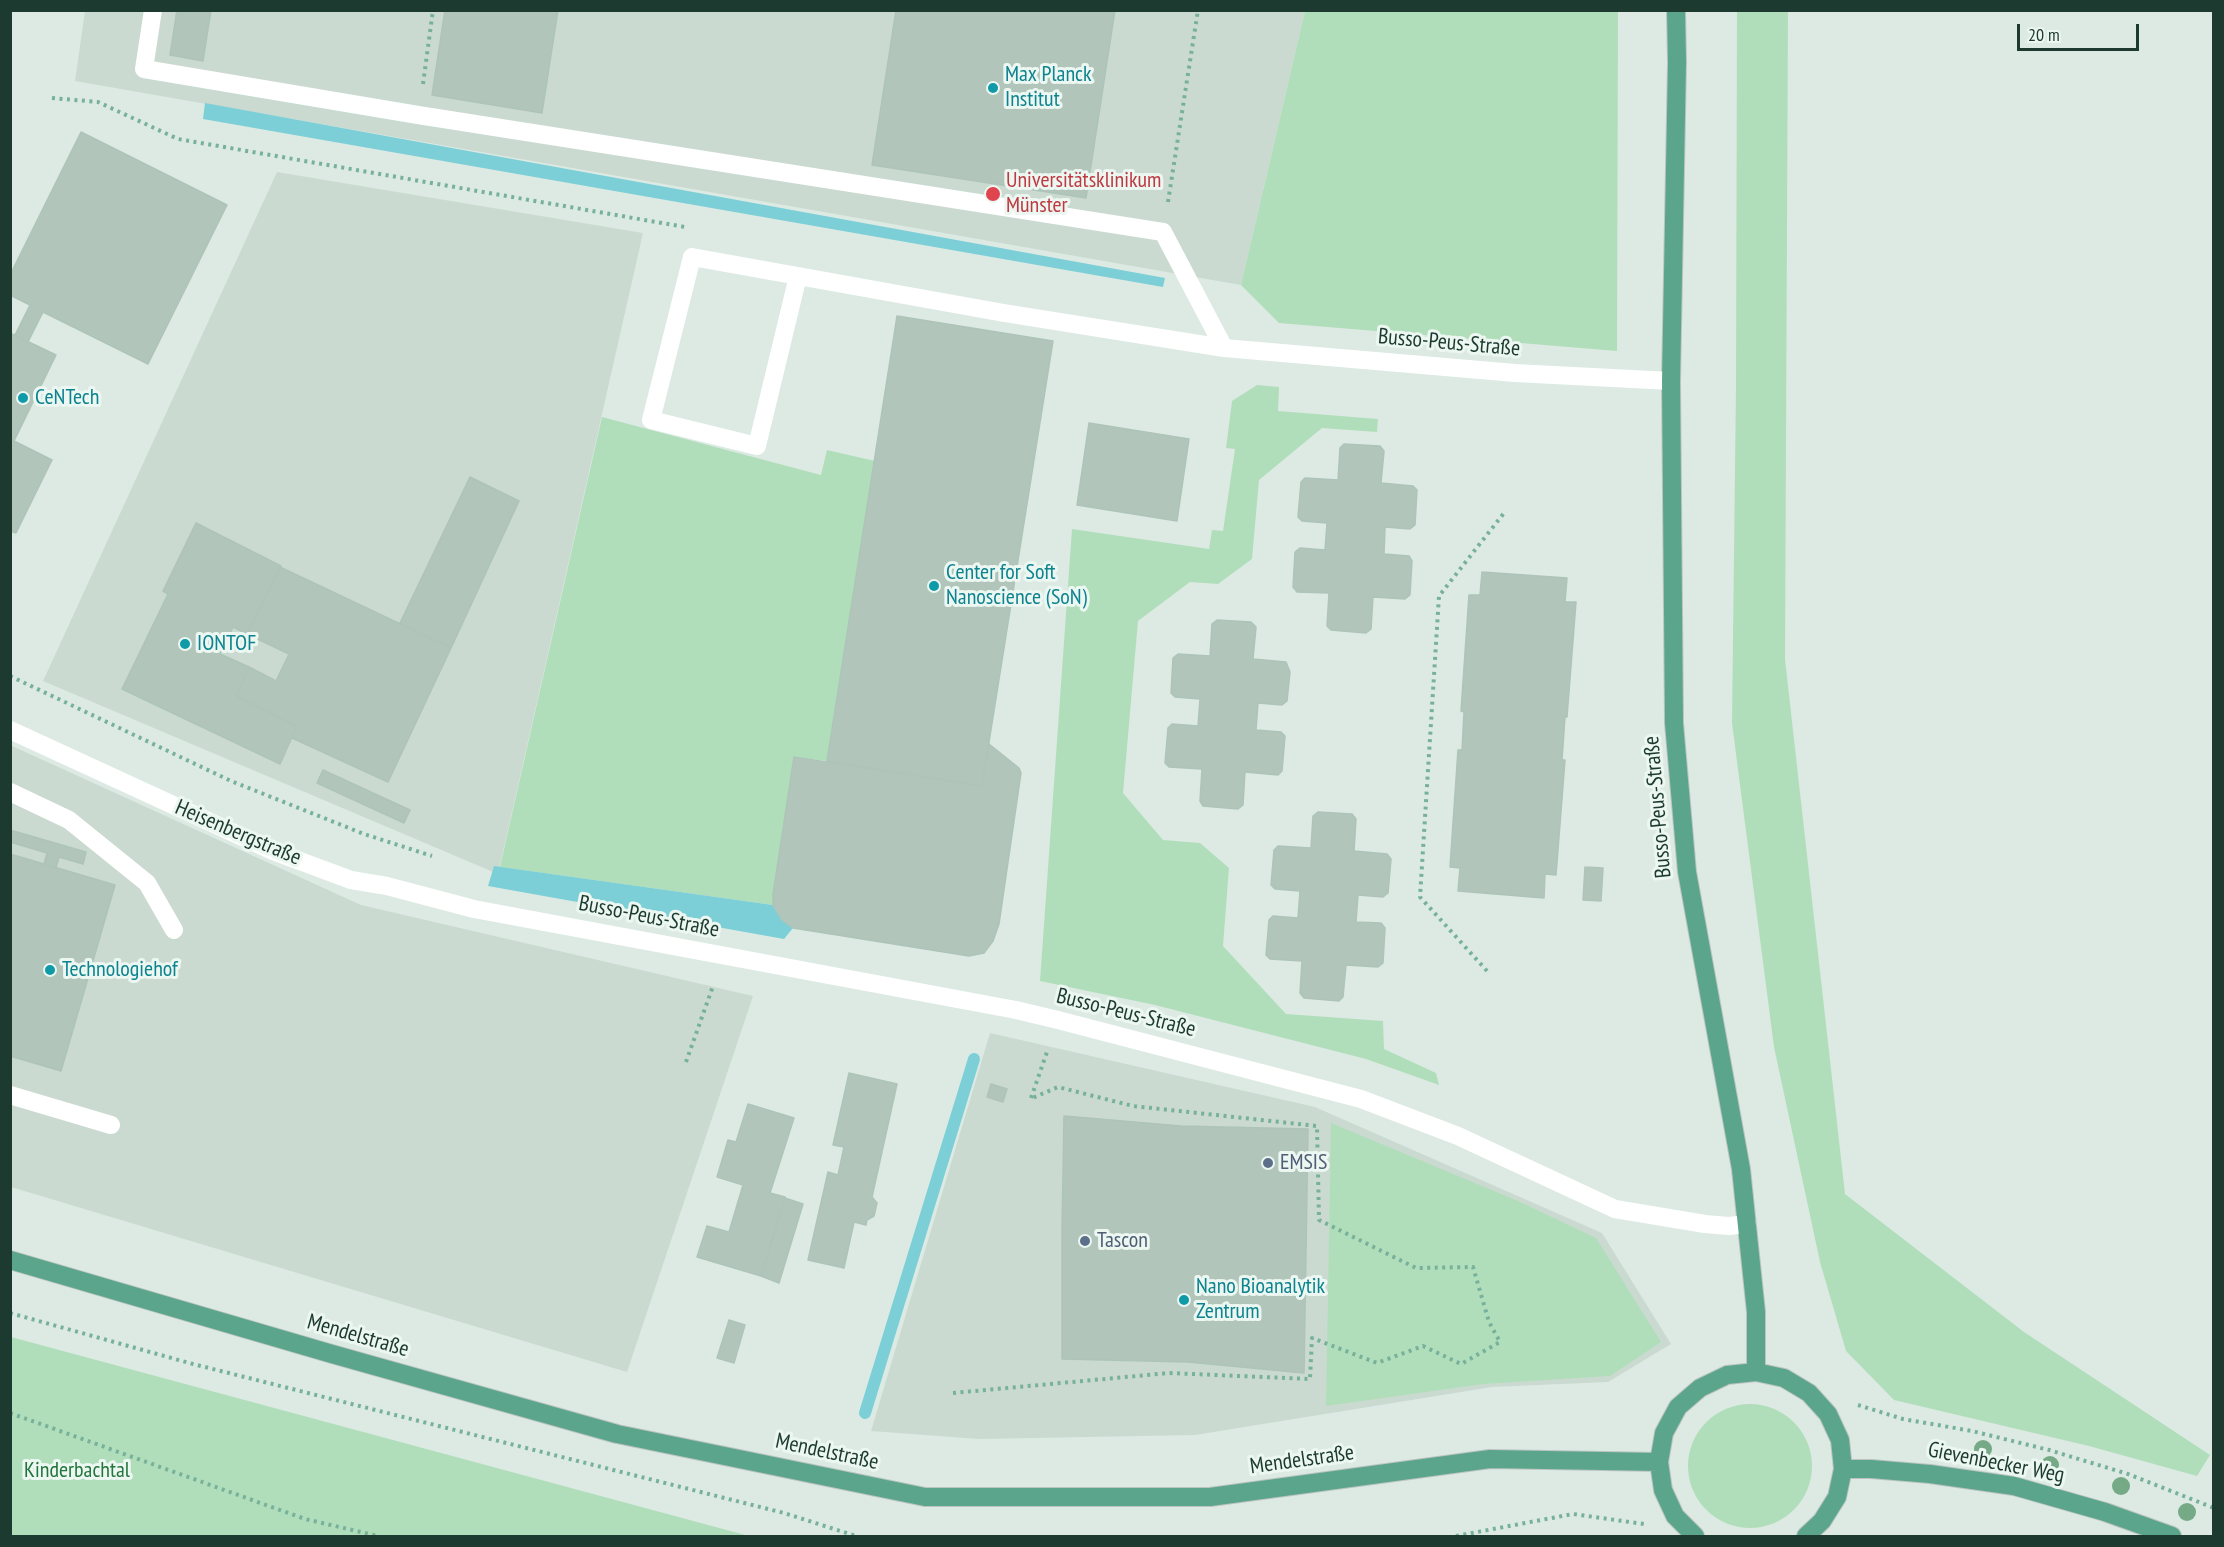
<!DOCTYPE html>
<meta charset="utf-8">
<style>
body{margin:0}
#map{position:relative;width:2224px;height:1547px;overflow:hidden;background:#dceae3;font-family:"PT Sans Narrow",sans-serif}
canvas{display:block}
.frame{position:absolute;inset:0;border:12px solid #1c3a30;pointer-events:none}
.scale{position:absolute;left:2017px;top:24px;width:122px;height:27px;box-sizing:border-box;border:3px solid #1c3a30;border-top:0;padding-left:8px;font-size:18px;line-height:21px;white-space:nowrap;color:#1c3a30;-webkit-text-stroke:4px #ecf7f1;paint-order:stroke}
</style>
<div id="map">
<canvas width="2224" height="1547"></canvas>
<div class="frame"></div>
<div class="scale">20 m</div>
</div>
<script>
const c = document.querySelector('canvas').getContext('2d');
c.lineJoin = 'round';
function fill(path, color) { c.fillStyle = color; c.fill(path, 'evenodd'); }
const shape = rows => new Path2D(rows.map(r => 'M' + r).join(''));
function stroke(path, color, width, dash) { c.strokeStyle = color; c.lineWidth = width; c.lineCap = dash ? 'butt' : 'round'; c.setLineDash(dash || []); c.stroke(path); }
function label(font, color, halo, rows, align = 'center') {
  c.font = font + ' "PT Sans Narrow",sans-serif'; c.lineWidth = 6; c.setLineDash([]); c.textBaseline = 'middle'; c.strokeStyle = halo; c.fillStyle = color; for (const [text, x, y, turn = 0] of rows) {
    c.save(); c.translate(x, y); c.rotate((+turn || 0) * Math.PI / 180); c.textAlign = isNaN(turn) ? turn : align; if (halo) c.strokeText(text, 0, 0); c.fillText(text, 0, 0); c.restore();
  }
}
const built = shape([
 [85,11,1305,11,1241,285,75,81],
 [277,172,643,233,498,874,43,681],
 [10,745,361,905,753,996,627,1372,11,1187],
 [990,1033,1315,1107,1602,1233,1671,1344,1608,1382,1492,1387,1195,1435,979,1439,871,1431]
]);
const green = shape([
 [1305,11,1618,11,1617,351,1279,323,1241,285],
 [1737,11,1788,11,1785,659,1845,1194,2024,1332,2210,1455,2197,1476,2089,1446,1894,1400,1846,1351,1820,1262,1774,1047,1732,723,1736,385],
 [1257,385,1279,387,1278,411,1378,419,1377,432,1322,428,1259,480,1252,559,1218,584,1190,582,1138,621,1123,793,1163,840,1200,843,1229,868,1223,946,1286,1014,1383,1021,1384,1049,1436,1073,1439,1085,1366,1059,1155,1005,1040,981,1072,529,1209,549,1212,530,1223,531,1235,449,1226,448,1232,401],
 [602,417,821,475,827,450,875,461,827,761,794,757,773,894,773,905,500,867],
 [1331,1123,1518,1201,1596,1238,1661,1342,1610,1376,1483,1384,1326,1406],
 [10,1337,11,1337,749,1536,11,1536],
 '1688 1466a62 62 0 1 1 124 0a62 62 0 1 1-124 0Z'
]);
const water = shape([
 [205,103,1165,278,1163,287,203,119],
 [494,866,773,905,782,920,793,928,784,939,488,886]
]);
const stream = shape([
 [865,1413,974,1059]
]);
const building = shape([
 [177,10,211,10,203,61,170,55,177,10],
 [445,10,558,10,542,113,432,95,445,10],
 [896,10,1115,10,1086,198,872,165,896,10],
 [81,132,227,205,148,364,43,312,28,342,15,335,30,305,10,295,10,275,81,132],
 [897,316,1053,341,982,786,827,761,897,316],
 [10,333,56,355,14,441,52,460,16,533,10,531,10,333],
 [1089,423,1189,439,1177,521,1077,505,1089,423],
 [1344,444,1380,446,1384,451,1381,483,1413,486,1417,490,1415,525,1410,529,1385,527,1384,554,1409,556,1412,561,1410,595,1405,599,1373,597,1371,629,1366,633,1331,630,1327,626,1329,593,1297,592,1293,587,1295,552,1300,548,1325,550,1327,523,1302,521,1298,517,1301,482,1305,478,1338,480,1340,448,1344,444],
 [470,477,519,501,451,648,400,623,470,477],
 [196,523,281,566,247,634,233,627,220,654,249,667,236,696,297,726,280,764,122,689,168,594,163,591,196,523],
 [280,567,451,648,388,782,292,738,297,726,236,696,249,667,276,681,289,654,247,634,280,567],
 [1482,572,1567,578,1565,602,1576,602,1567,717,1565,717,1562,760,1565,760,1556,875,1545,874,1544,898,1458,891,1460,868,1450,867,1458,750,1462,750,1464,712,1461,711,1469,595,1480,595,1482,572],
 [1217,620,1251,622,1256,627,1253,659,1286,662,1290,672,1287,701,1282,705,1258,703,1256,730,1281,732,1285,736,1282,771,1278,775,1245,772,1243,805,1238,809,1203,806,1200,801,1202,769,1169,767,1165,763,1168,728,1172,724,1198,726,1200,699,1175,697,1171,693,1173,658,1178,654,1210,656,1212,624,1217,620],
 [989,744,1019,768,1021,773,999,924,993,941,984,953,969,956,793,928,782,920,773,905,773,894,794,757,982,786,989,744],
 [323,770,410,810,404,823,317,783,323,770],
 [1318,812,1352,814,1356,819,1354,851,1387,854,1391,859,1388,893,1383,897,1358,895,1356,922,1381,923,1385,928,1383,963,1378,967,1346,965,1343,997,1339,1001,1304,998,1300,993,1302,961,1270,959,1266,955,1269,920,1273,916,1298,918,1300,891,1275,889,1271,885,1274,850,1278,846,1311,848,1313,816,1318,812],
 [10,830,86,852,83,864,59,857,56,868,44,864,47,853,10,842,10,830],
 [10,854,115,885,61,1071,10,1056,10,854],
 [1585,867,1603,868,1601,901,1583,900,1585,867],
 [849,1073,897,1084,872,1197,877,1203,874,1216,867,1220,866,1225,854,1222,844,1268,808,1260,828,1172,838,1175,844,1147,833,1145,849,1073],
 [991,1084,1007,1089,1003,1102,987,1097,991,1084],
 [748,1104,794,1118,770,1193,785,1197,761,1276,697,1257,707,1226,729,1232,743,1185,717,1177,728,1140,736,1142,748,1104],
 [1064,1116,1181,1126,1308,1129,1304,1373,1188,1362,1062,1359,1062,1233,1064,1116],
 [785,1198,803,1204,779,1283,761,1276,785,1198],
 [729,1320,745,1325,734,1363,717,1358,729,1320]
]);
const path = shape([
 [423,84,433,10],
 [52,98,98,102,178,139,685,227],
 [1168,202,1198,10],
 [10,676,231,781,364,834,432,856],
 [1487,971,1420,897,1439,596,1504,513],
 [686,1062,713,986],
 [1031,1098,1048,1049],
 [10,1313,193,1364,784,1513,856,1536],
 [953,1393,1169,1373,1310,1379,1312,1338,1377,1363,1423,1346,1461,1364,1500,1342,1489,1322,1473,1267,1416,1268,1319,1220,1317,1126,1133,1106,1058,1087,1030,1099],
 [1858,1405,1903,1419,1972,1431,2049,1450,2128,1474,2214,1508],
 [10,1413,305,1519,378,1536],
 [1456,1536,1573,1514,1644,1524]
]);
const minor = shape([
 [153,10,144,69,418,115,1163,232,1224,348],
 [798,276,692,257,651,420,757,446,798,276,1004,313,1224,348,1515,373,1671,381],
 [10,730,273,851,351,880,387,886,474,909,1016,1010,1058,1020,1361,1099,1458,1136,1615,1209,1705,1224,1729,1226,1747,1224],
 [10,792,69,820,147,883,174,930],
 [10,1095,111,1125]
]);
const major = shape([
 [1676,10,1677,62,1671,381,1674,723,1687,872,1741,1169,1756,1312,1756,1372],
 [10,1260,332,1354,617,1434,925,1497,1210,1497,1490,1459,1659,1462],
 [1843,1469,1871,1469,1930,1474,2014,1486,2105,1512,2172,1536],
 [1695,1536,1675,1516,1663,1490,1659,1462,1664,1433,1678,1407,1700,1388,1727,1375,1756,1372,1784,1378,1809,1393,1828,1414,1840,1440,1843,1469,1837,1497,1822,1521,1806,1536]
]);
const trees = [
 [1983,1449],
 [2050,1465],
 [2121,1486],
 [2187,1512]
];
const markers = [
 [993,88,6,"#0f9aa8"],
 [993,194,8,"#e0444e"],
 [23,398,6,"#0f9aa8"],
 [934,586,6,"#0f9aa8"],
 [185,644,6,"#0f9aa8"],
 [50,970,6,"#0f9aa8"],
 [1268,1163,6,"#5c6f8a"],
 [1085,1241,6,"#5c6f8a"],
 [1184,1300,6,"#0f9aa8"]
];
const cultureNames = [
 ["Max Planck",1005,75],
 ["Institut",1005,100],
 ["CeNTech",35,398],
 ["Center for Soft",946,573],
 ["Nanoscience (SoN)",946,598],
 ["IONTOF",197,644],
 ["Technologiehof",62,970],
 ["Nano Bioanalytik",1196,1287],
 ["Zentrum",1196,1312]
];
const healthNames = [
 ["Universitätsklinikum",1006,181],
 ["Münster",1006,206]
];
const streetNames = [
 ["Busso-Peus-Straße",1449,343,5],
 ["Busso-Peus-Straße",1658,807,-95],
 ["Heisenbergstraße",238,833,23],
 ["Busso-Peus-Straße",649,917,11],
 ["Busso-Peus-Straße",1126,1013,14],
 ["Mendelstraße",358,1336,16],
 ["Mendelstraße",827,1452,12],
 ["Mendelstraße",1302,1460,-8],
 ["Gievenbecker Weg",1996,1463,11]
];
const serviceNames = [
 ["EMSIS",1280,1163],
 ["Tascon",1097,1241]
];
const parkNames = [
 ["Kinderbachtal",77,1471]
];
fill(built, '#cadad1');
fill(green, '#b1deba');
fill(water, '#7ccfd7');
stroke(stream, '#7ccfd7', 12);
fill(building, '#b1c5bb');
stroke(building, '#aec4b9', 1.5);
stroke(major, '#bbc4c1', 20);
stroke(path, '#78b19b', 4, [3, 4.5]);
stroke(minor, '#fff', 18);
stroke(major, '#5ba58c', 18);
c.fillStyle = '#76aa87';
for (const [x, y] of trees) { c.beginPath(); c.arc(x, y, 9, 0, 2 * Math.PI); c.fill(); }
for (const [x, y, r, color] of markers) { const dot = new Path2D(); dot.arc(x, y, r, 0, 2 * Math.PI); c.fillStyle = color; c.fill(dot); stroke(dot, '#ecf7f1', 2); }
label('22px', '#0d838f', '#ecf7f1', cultureNames, 'left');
label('22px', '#be3a42', '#ecf7f1', healthNames, 'left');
label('22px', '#1c3a30', '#ecf7f1', streetNames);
label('22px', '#4e5e75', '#ecf7f1', serviceNames, 'left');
label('22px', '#23753c', '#ecf7f1', parkNames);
</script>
